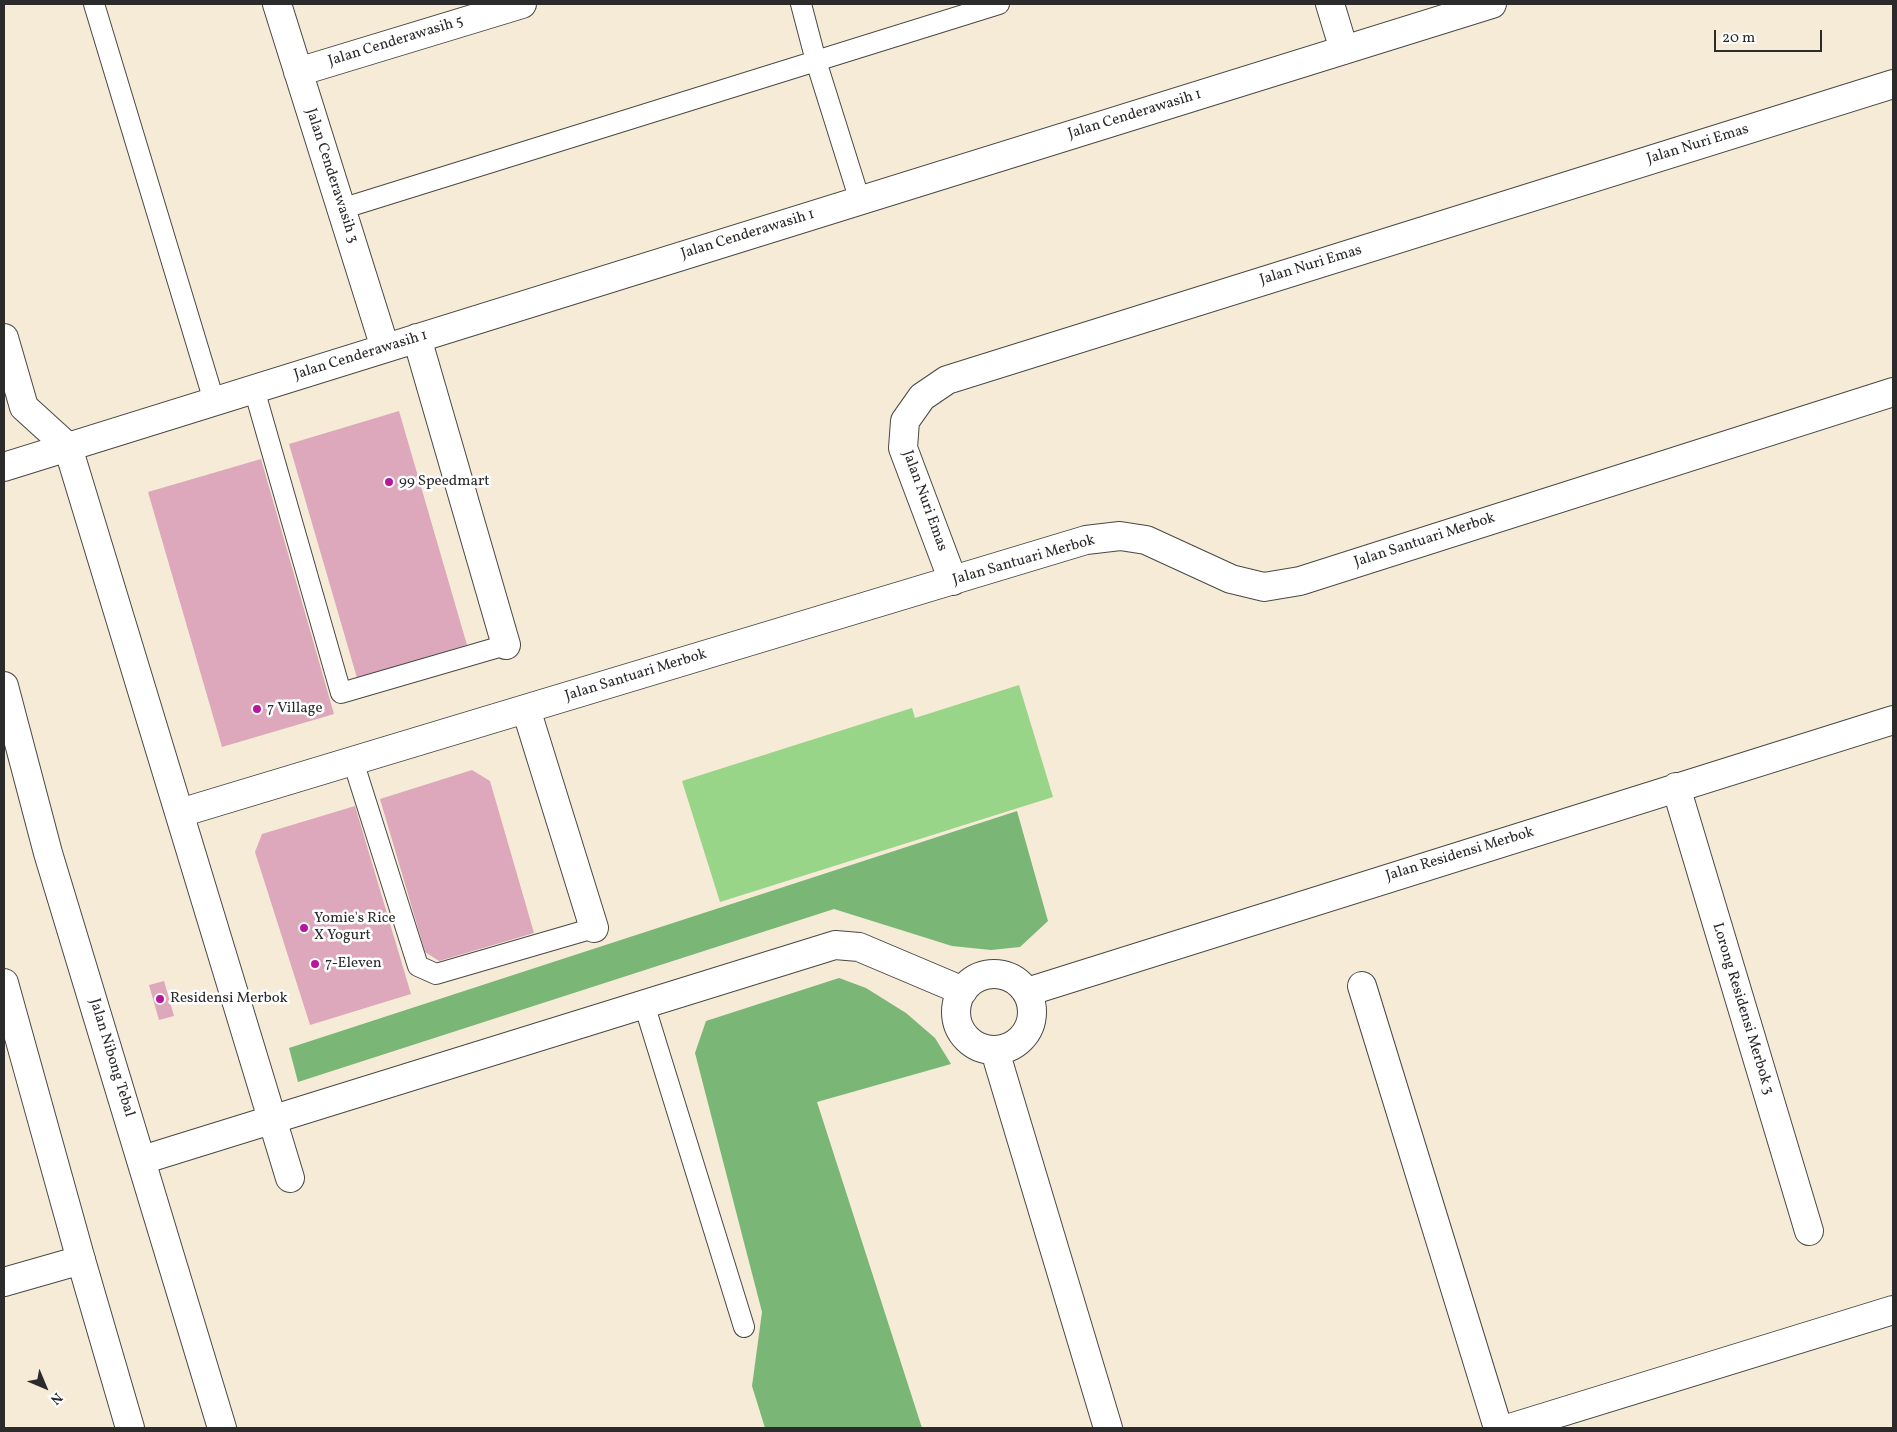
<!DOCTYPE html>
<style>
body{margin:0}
#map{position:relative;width:1897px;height:1432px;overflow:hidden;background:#f5ebd7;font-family:Vollkorn,serif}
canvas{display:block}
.frame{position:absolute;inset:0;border:5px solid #2b2b2b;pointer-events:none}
.north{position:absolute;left:20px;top:1362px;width:50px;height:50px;-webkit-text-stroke:4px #fff;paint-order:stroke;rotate:135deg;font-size:14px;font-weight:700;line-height:20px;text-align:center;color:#2b2b2b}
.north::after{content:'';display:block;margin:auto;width:18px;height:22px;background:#2b2b2b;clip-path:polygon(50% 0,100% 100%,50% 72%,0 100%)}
.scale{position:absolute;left:1714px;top:30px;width:108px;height:22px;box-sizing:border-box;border:2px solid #2b2b2b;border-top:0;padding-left:6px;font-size:15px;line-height:18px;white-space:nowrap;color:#2b2b2b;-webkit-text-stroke:4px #fff;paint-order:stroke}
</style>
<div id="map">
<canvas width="1897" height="1432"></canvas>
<div class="frame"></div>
<div class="north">N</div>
<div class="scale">20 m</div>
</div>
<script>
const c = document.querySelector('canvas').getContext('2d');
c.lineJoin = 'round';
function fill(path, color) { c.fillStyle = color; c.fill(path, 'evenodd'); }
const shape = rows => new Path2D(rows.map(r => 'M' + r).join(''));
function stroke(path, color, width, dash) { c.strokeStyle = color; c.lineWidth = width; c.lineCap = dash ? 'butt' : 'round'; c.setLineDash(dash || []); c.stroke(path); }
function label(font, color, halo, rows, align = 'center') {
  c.font = font + ' Vollkorn,serif'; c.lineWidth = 5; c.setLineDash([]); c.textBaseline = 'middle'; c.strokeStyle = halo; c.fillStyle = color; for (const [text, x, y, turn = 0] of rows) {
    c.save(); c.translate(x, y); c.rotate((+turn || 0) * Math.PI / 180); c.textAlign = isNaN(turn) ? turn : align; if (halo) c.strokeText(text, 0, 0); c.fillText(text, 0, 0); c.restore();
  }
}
const green = shape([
 [1019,685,1053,797,720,902,682,781,912,708,915,718]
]);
const forest = shape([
 [1017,811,1048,921,1020,947,991,950,952,946,834,909,298,1082,289,1048],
 [839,978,866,988,906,1013,935,1038,951,1064,817,1102,922,1428,765,1428,752,1386,762,1312,695,1053,706,1021]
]);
const building = shape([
 [399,411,467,645,357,678,289,444],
 [261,459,334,714,222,747,148,492],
 [472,770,490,781,534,933,439,961,425,952,380,799],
 [355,806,411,994,310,1025,255,852,262,834],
 [164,981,174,1016,159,1020,149,985]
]);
const lane = shape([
 [94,4,214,401],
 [801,4,816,61,860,201],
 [341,209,999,4],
 [254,389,341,693,506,645],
 [353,761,418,966,436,974,594,928],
 [644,1004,744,1327]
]);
const street = shape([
 [277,4,385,348],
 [1330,4,1344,50],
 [298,72,522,4],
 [4,338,24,407,68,447,290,1178],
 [417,338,506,645],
 [4,467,1492,4],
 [953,581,903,448,905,421,922,397,947,380,1893,84],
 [526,709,594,928],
 [1676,787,1809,1231],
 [180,813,1086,540,1120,536,1146,540,1231,579,1264,587,1300,581,1893,392],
 '956 1012a38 38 0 1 1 76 0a38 38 0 1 1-76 0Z',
 [1362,986,1498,1428],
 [1027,992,1893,720],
 [995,1051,1108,1428],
 [142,1160,835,945,859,947,963,991],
 [4,1282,81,1260],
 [1510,1428,1893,1310]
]);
const highway = shape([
 [4,686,48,853,222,1428],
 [4,983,81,1260,130,1428]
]);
const markers = [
 [389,482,5,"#b5179e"],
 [257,709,5,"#b5179e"],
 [304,928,5,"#b5179e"],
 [315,964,5,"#b5179e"],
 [160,999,5,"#b5179e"]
];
const streetNames = [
 ["Jalan Cenderawasih 5",396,42,-17],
 ["Jalan Cenderawasih 1",1135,115,-17],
 ["Jalan Nuri Emas",1698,145,-17],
 ["Jalan Cenderawasih 3",331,176,72],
 ["Jalan Cenderawasih 1",748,235,-17],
 ["Jalan Nuri Emas",1311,266,-17],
 ["Jalan Cenderawasih 1",361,356,-17],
 ["Jalan Nuri Emas",924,501,70],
 ["Jalan Santuari Merbok",1425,541,-18],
 ["Jalan Santuari Merbok",1024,561,-16],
 ["Jalan Santuari Merbok",636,676,-17],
 ["Jalan Residensi Merbok",1460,855,-17],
 ["Lorong Residensi Merbok 3",1742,1009,73],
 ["Jalan Nibong Tebal",111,1058,73]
];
const poiNames = [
 ["99 Speedmart",399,482],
 ["7 Village",267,709],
 ["Yomie's Rice",314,919],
 ["X Yogurt",314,936],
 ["7-Eleven",325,964],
 ["Residensi Merbok",170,999]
];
fill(green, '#98d589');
fill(forest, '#7ab675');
fill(building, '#dda8bc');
stroke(lane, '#494845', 22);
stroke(street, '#494845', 30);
stroke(highway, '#494845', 30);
stroke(lane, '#fff', 20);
stroke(street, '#fff', 28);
stroke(highway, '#fff', 28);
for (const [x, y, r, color] of markers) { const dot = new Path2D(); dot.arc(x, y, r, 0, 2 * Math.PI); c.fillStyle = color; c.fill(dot); stroke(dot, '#fff', 2); }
label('15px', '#2b2b2b', '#fff', streetNames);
label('15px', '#2b2b2b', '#fff', poiNames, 'left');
</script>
